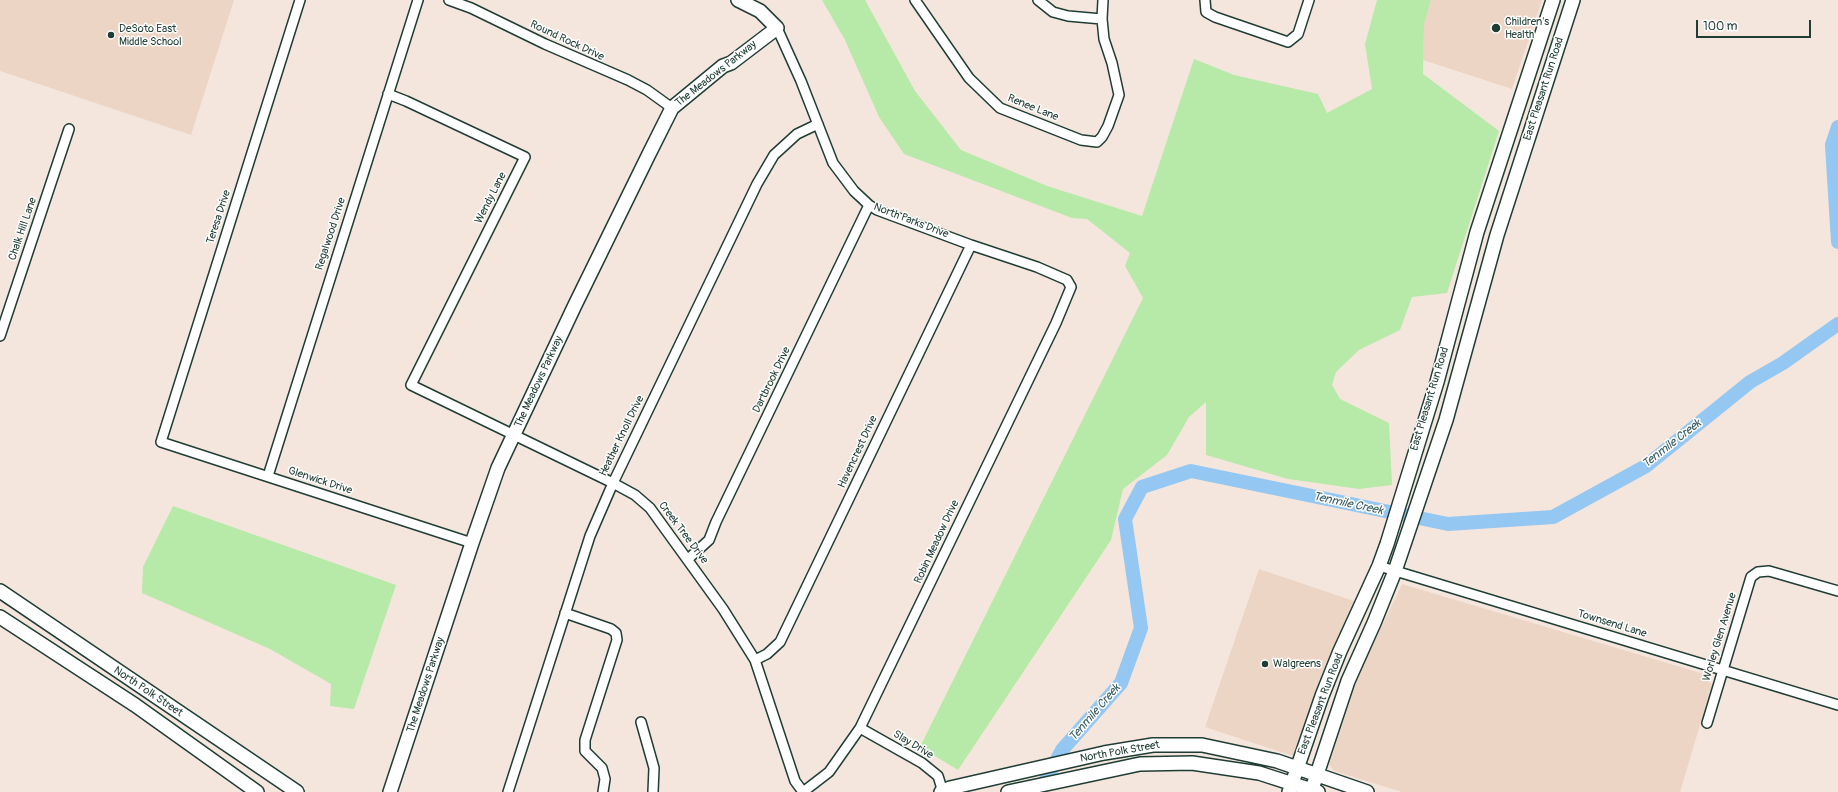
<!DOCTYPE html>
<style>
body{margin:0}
#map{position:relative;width:1838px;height:792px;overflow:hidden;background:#f4e6dd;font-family:Pangolin,sans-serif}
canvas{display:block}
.scale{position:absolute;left:1696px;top:20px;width:115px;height:18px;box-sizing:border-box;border:2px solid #1f3d34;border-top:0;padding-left:5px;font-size:12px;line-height:14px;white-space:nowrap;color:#1f3d34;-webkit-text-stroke:3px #fff;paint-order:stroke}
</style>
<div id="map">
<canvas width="1838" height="792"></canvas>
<div class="scale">100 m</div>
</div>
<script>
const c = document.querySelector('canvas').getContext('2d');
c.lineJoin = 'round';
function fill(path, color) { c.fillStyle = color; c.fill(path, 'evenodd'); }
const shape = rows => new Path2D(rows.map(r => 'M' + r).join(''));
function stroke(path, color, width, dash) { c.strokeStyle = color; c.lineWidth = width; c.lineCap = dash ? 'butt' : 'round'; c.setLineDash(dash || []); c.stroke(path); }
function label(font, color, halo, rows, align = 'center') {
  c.font = font + ' Pangolin,sans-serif'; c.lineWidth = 3; c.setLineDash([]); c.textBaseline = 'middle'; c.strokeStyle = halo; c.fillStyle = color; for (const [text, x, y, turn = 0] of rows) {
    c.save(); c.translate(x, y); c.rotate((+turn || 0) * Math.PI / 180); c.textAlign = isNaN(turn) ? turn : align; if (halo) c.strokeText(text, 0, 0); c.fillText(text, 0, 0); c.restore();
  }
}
const built = shape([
 [0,0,234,0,191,135,0,71],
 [1431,0,1542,0,1512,89,1423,60,1424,24],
 [1259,569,1354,601,1325,665,1293,756,1205,727],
 [1402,584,1704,674,1712,685,1680,792,1402,792,1334,771,1329,764,1359,674]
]);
const green = shape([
 [822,0,865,0,915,91,961,150,1047,186,1142,216,1194,59,1234,75,1318,94,1327,113,1372,89,1365,44,1377,0,1431,0,1424,24,1423,74,1499,131,1447,293,1412,297,1400,330,1359,350,1336,372,1332,385,1340,399,1389,423,1392,485,1359,489,1288,479,1206,455,1206,402,1189,417,1167,455,1123,489,1111,540,958,770,920,747,1143,298,1125,266,1130,253,1087,219,1072,218,904,154,879,117,845,40],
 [173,506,396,585,354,709,330,706,331,684,270,649,142,593,143,567]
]);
const river = shape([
 [1838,127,1832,145,1838,242],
 [1039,792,1062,750,1121,683,1141,628,1125,519,1142,487,1191,471,1448,524,1553,517,1646,466,1750,382,1783,363,1838,324]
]);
const street = shape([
 [300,0,161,442,472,543],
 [449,0,471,8,545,44,628,80,647,90,672,108],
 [915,0,969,78,1000,108,1081,140,1097,142,1102,137,1108,126,1119,95,1112,63,1104,39,1102,19,1103,0],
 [1038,0,1053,12,1068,16,1102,19],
 [1205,0,1206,12,1215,17,1288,42,1298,34,1309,0],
 [777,28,801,81,833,163,854,191,869,205,877,210,971,245,1037,267,1067,280,1071,287,1056,323,860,728,829,772,803,792],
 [388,94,406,101,525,157,411,385,613,483,635,495,650,508,723,609,755,660,795,781,803,792],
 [0,336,69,129],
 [268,476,418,0],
 [688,559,709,540,716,522,869,205],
 [1379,566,1838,705],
 [565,613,611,629,616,633,617,640,585,740,585,751,602,768,605,779,603,792],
 [755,660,767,654,780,642,971,245],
 [641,722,654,768,653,792],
 [1707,723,1751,577,1758,572,1769,571,1838,591],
 [860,728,922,763,938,776,943,792],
 [508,792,590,536,613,483,757,184,774,155,797,134,818,124]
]);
const secondary = shape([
 [0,591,297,792],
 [0,617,135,705,257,792],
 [390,792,472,543,498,468,575,305,648,156,672,108,723,66,731,63,777,28,760,11,738,0],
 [941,792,950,788,1104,753,1153,745,1202,745,1277,761,1367,792],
 [1008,792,1140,764,1192,763,1259,773,1318,792],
 [1289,792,1322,696,1340,651,1379,566,1387,544,1437,382,1477,232,1553,0],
 [1311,792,1348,681,1374,623,1395,571,1446,420,1497,235,1573,0]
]);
const markers = [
 [1496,28,5,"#1f3d34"],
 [111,35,4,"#1f3d34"],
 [1265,664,4,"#1f3d34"]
];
const poiNames = [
 ["Children's",1505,22],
 ["Health",1505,35],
 ["DeSoto East",119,29],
 ["Middle School",119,42],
 ["Walgreens",1273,664]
];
const streetNames = [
 ["Round Rock Drive",567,41,25],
 ["The Meadows Parkway",716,74,-38],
 ["East Pleasant Run Road",1544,89,-72],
 ["Renee Lane",1033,108,22],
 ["Wendy Lane",491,198,-63],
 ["Teresa Drive",219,217,-72],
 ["North Parks Drive",911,221,21],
 ["Chalk Hill Lane",23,229,-71],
 ["Regalwood Drive",331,234,-72],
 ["Dartbrook Drive",772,380,-64],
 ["The Meadows Parkway",539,382,-65],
 ["East Pleasant Run Road",1430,399,-73],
 ["Heather Knoll Drive",622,436,-64],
 ["Havencrest Drive",858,452,-65],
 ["Glenwick Drive",320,481,18],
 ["Creek Tree Drive",683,533,53],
 ["Robin Meadow Drive",937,542,-65],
 ["Townsend Lane",1612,624,17],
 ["Worley Glen Avenue",1720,637,-73],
 ["The Meadows Parkway",426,685,-72],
 ["North Polk Street",148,692,34],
 ["East Pleasant Run Road",1321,704,-69],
 ["Slay Drive",913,745,31],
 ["North Polk Street",1120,752,-10]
];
const waterNames = [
 ["Tenmile Creek",1672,444,-38],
 ["Tenmile Creek",1348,504,12],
 ["Tenmile Creek",1095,713,-49]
];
fill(built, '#edd5c5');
fill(green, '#b7e9a9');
stroke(river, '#94c7f1', 14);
stroke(street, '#1f3d34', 12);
stroke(secondary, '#1f3d34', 16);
stroke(street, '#fff', 9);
stroke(secondary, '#fff', 13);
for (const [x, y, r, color] of markers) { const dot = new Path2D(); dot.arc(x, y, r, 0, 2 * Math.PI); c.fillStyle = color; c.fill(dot); stroke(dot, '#fff', 1.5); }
label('11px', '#1f3d34', '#fff', poiNames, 'left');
label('11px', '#1f3d34', '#fff', streetNames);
label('italic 12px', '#3c6063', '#fff', waterNames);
</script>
